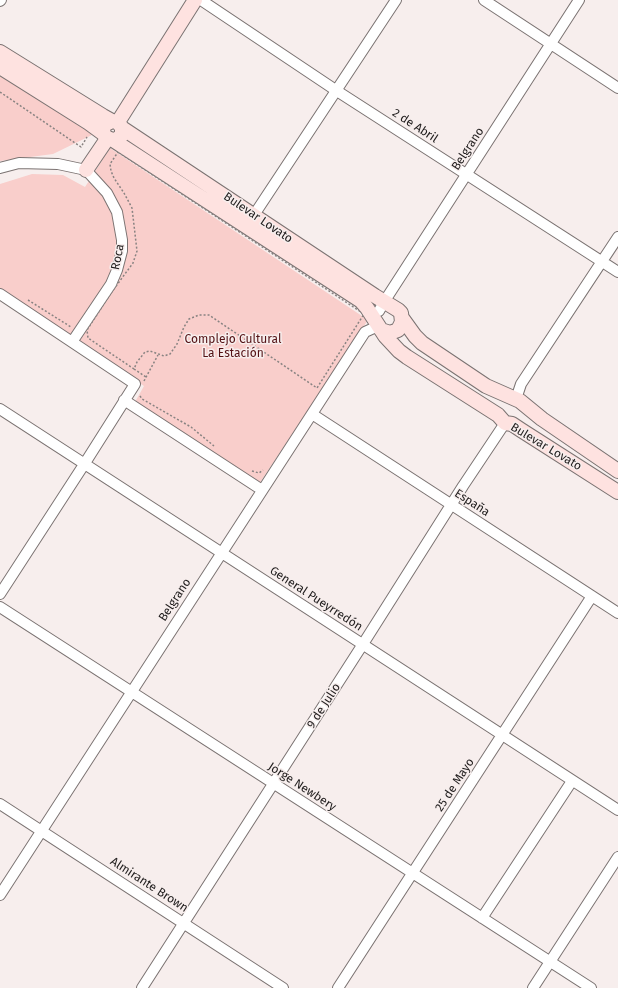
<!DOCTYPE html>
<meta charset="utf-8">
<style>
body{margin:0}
canvas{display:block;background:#f7eeed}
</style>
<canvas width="618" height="988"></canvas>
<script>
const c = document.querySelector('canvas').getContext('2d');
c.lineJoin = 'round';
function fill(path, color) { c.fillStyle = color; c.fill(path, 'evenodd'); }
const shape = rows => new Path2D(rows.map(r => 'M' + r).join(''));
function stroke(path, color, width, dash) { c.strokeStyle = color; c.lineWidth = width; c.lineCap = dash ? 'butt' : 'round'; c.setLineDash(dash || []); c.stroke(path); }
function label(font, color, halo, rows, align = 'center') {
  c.font = font + ' "Fira Sans",sans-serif'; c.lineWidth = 3; c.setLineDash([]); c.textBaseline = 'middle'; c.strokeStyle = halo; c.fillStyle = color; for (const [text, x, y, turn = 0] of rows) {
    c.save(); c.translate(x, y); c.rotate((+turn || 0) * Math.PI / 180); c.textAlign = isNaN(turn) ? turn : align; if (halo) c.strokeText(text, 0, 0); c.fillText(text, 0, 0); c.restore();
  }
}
const green = shape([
 [0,75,94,134,53,154,0,161],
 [110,148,368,320,259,484,135,402,144,386,0,288,0,184,32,174,63,175,85,187]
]);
const path = shape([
 [0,92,81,147,87,137],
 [118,152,364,314,317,388,209,315,199,315,189,319,184,327,177,344,170,354,164,356,150,351,145,352,137,362,134,369,88,338,87,330,111,293,133,263,137,251,132,208,124,193,114,178,111,171,110,164,118,152],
 [28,300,71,327],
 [134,369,146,377],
 [144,381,158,355],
 [140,396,142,399,191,427,214,446],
 [252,471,259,473,263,470]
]);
const street = shape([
 [201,0,337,91,618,272],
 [484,0,618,88],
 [0,1,1,0],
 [0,168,19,163,58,164,86,170,107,193,117,212,122,240,122,251,117,270,111,284,72,342],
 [250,221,396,0],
 [0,294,135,384,85,463,0,594],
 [379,311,384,302,579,0],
 [516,399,521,384,618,237],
 [124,400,262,490],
 [0,409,618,810],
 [312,414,618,613],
 [0,607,591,988],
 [0,804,283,988],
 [0,895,365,332,378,326],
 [482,918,572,781],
 [142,988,363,644,463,486,505,423],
 [338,988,592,596],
 [533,988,618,857]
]);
const secondary = shape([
 [0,52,103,116,112,121,118,122,122,128,122,135,116,140,113,140,105,137,103,131,104,125,112,121],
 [0,67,89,123,104,134],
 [118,122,195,0],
 [122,128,375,296,398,310,401,313,402,322,398,330,390,333,381,330],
 [113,140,361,301,367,308,385,336,399,351,407,357,498,415,505,423,512,424,521,430,618,492],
 [86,170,107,139],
 [402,318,415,336,422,343,486,386,520,401,542,419,618,471]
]);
const streetNames = [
 ["2 de Abril",415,126,33],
 ["Belgrano",468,149,-57],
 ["Bulevar Lovato",258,218,34],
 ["Roca",118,257,-79],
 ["Bulevar Lovato",546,447,31],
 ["España",472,503,33],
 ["General Pueyrredón",316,599,33],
 ["Belgrano",175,600,-57],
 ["9 de Julio",324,706,-57],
 ["25 de Mayo",455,785,-57],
 ["Jorge Newbery",302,787,33],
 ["Almirante Brown",149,885,33]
];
const parkNames = [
 ["Complejo Cultural",233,340],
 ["La Estación",233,354]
];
fill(green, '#f9cecb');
stroke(street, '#7b7372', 12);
stroke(secondary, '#7b7372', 16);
stroke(path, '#898382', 1.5, [2, 2]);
stroke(street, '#fff', 10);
stroke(secondary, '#fee2e0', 14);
label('12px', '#1f1c1c', '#f7eeed', streetNames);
label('12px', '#541215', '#f7eeed', parkNames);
</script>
